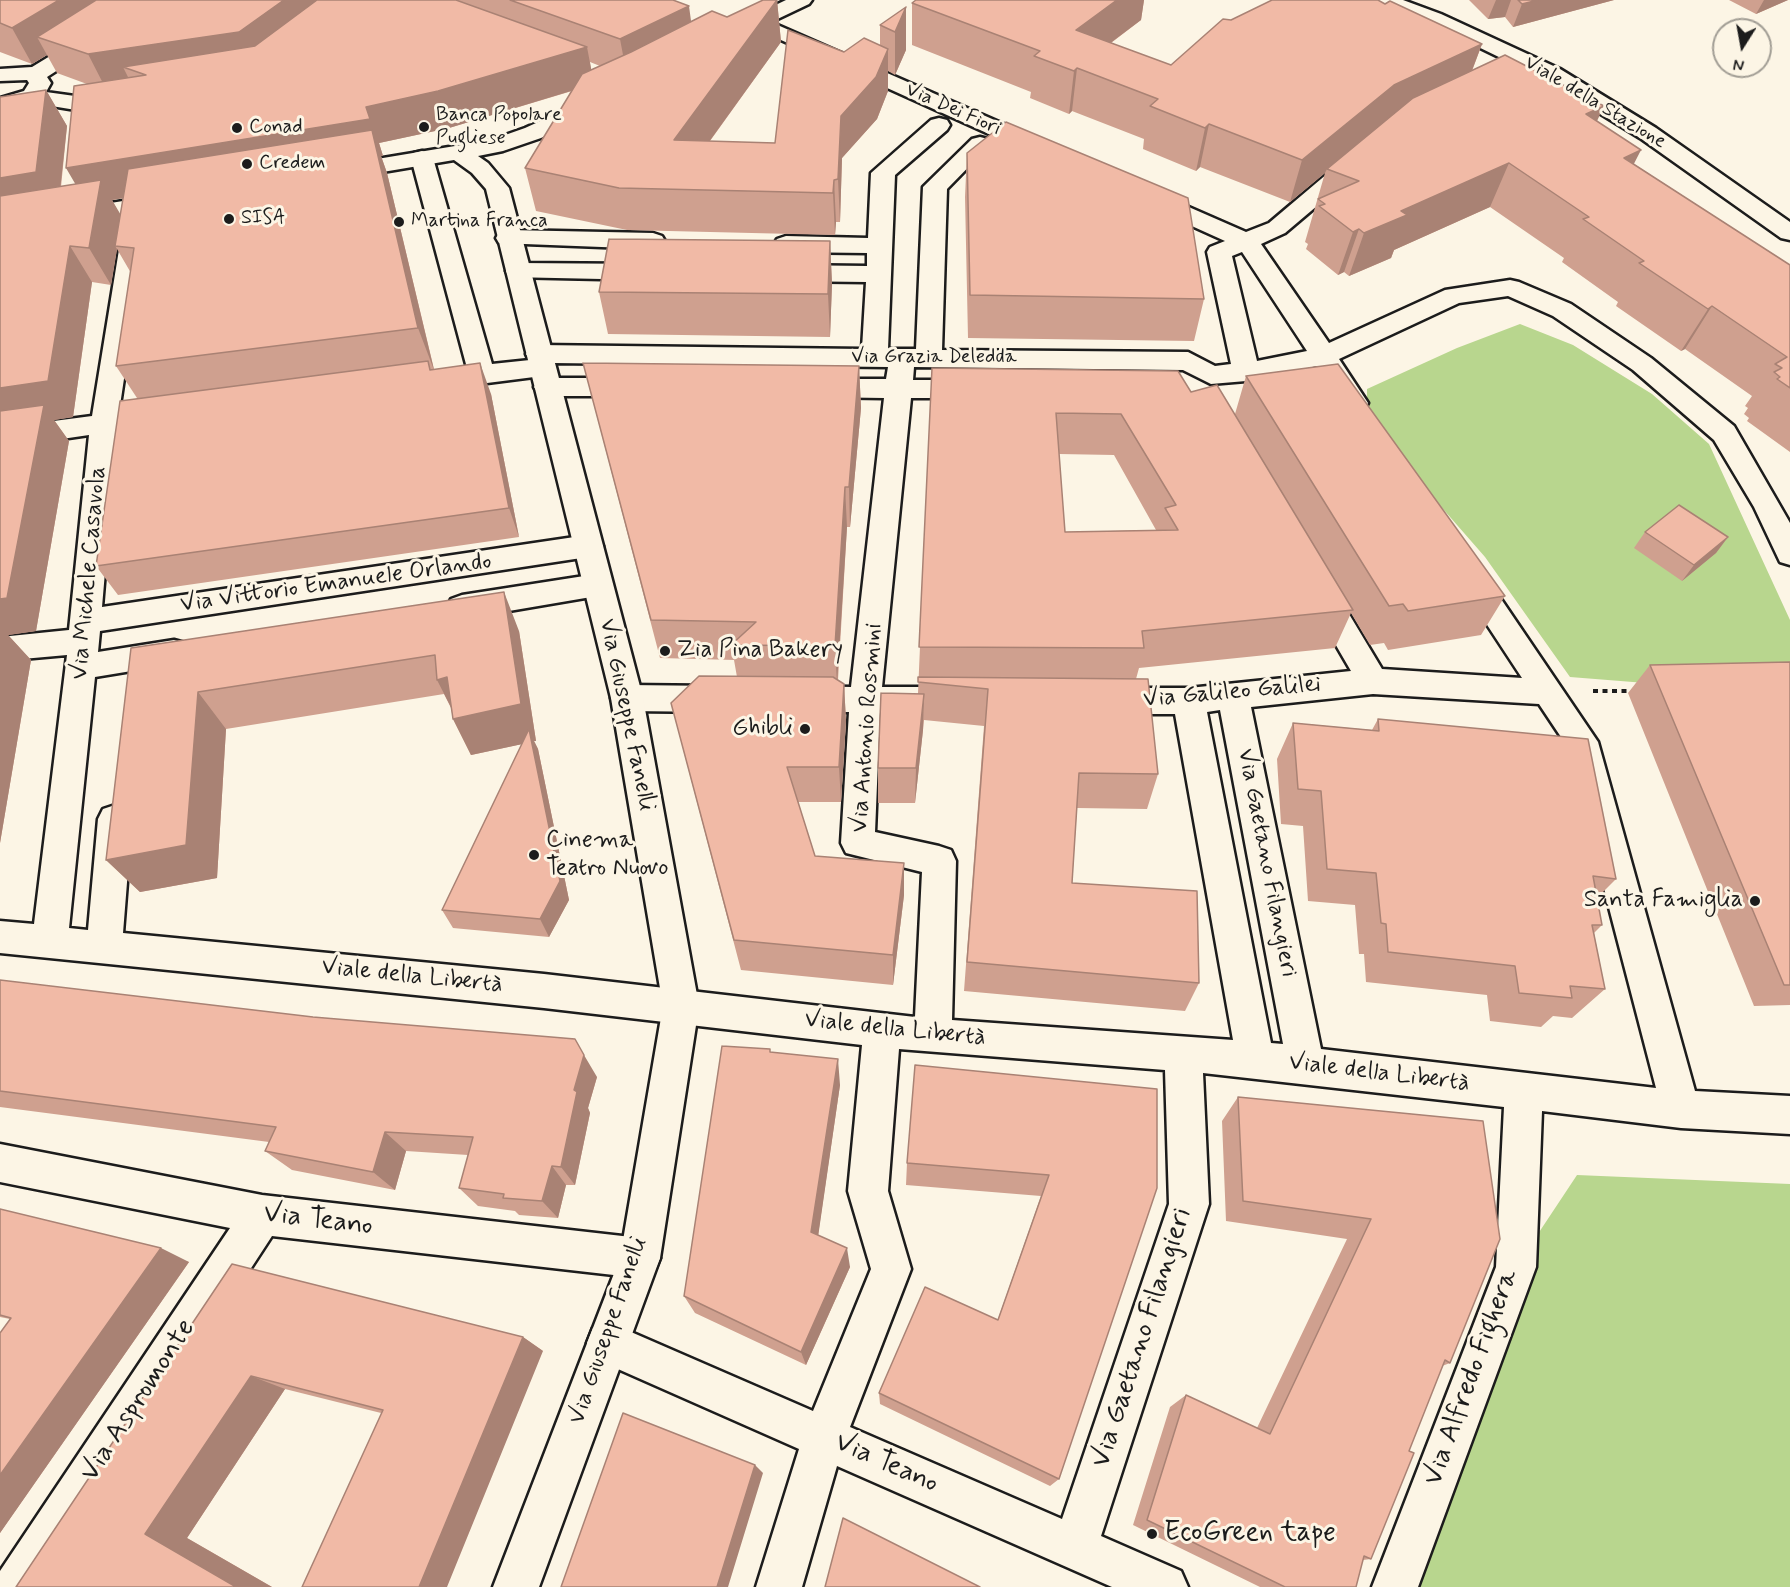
<!DOCTYPE html>
<meta charset="utf-8">
<style>
body{margin:0}
#map{position:relative;width:1790px;height:1587px;overflow:hidden;background:#fcf5e5;font-family:Mynerve,sans-serif}
canvas{display:block}
.north{position:absolute;left:1712px;top:18px;width:60px;height:60px;box-sizing:border-box;background:#fcf5e5;border:2px solid #a29e95;border-radius:50%;rotate:191deg;font-size:16px;font-weight:700;line-height:24px;text-align:center;color:#1c1c1c}
.north::after{content:'';display:block;margin:auto;width:21px;height:27px;background:#1c1c1c;clip-path:polygon(50% 0,100% 100%,50% 72%,0 100%)}
</style>
<div id="map">
<canvas width="1790" height="1587"></canvas>
<div class="north">N</div>
</div>
<script>
const c = document.querySelector('canvas').getContext('2d');
c.lineJoin = 'round';
function fill(path, color) { c.fillStyle = color; c.fill(path, 'evenodd'); }
const shape = rows => new Path2D(rows.map(r => 'M' + r).join(''));
function stroke(path, color, width, dash) { c.strokeStyle = color; c.lineWidth = width; c.lineCap = dash ? 'butt' : 'round'; c.setLineDash(dash || []); c.stroke(path); }
function label(font, color, halo, rows, align = 'center') {
  c.font = font + ' Mynerve,sans-serif'; c.lineWidth = 6; c.setLineDash([]); c.textBaseline = 'middle'; c.strokeStyle = halo; c.fillStyle = color; for (const [text, x, y, turn = 0] of rows) {
    c.save(); c.translate(x, y); c.rotate((+turn || 0) * Math.PI / 180); c.textAlign = isNaN(turn) ? turn : align; if (halo) c.strokeText(text, 0, 0); c.fillText(text, 0, 0); c.restore();
  }
}
const green = shape([
 [1520,324,1573,345,1652,394,1709,444,1790,620,1790,674,1721,689,1570,677,1485,557,1367,422,1367,389,1457,348],
 [1577,1175,1790,1184,1790,1587,1396,1587,1516,1267]
]);
const path = shape([
 [1593,691,1633,691]
]);
const minor = shape([
 [142,0,166,0,47,77,51,83,46,92,82,97,116,91,124,93,127,98,124,103,82,111,33,103,0,112,0,98,24,91,29,83,27,80,0,81,0,69,32,67,142,0],
 [757,16,1047,143,1050,148,1047,153,1039,155,1031,153,750,26,747,22,750,18,757,16],
 [939,118,947,120,950,125,947,130,895,175,888,349,916,349,923,187,972,139,980,137,988,139,991,144,947,189,942,350,1188,352,1215,366,1231,364,1207,252,1210,247,1225,241,1143,204,1139,199,1143,194,1151,192,1159,194,1246,232,1269,223,1347,157,1355,155,1363,157,1366,162,1363,167,1285,233,1261,244,1329,343,1445,290,1510,280,1519,282,1571,304,1651,358,1734,426,1790,523,1790,565,1780,562,1754,507,1714,440,1633,370,1553,316,1508,296,1459,303,1339,359,1368,403,1364,410,1355,412,1346,410,1317,366,1246,381,1211,384,1183,370,914,367,913,380,974,380,983,383,987,389,983,395,974,398,911,398,882,687,927,687,938,691,943,700,938,709,927,713,880,712,875,832,939,846,951,850,956,861,952,1020,1233,1040,1175,714,1104,714,1093,710,1088,701,1093,692,1104,688,1189,688,1351,671,1305,592,1309,584,1320,581,1331,584,1382,669,1522,678,1455,576,1460,568,1470,565,1480,568,1598,742,1695,1091,1790,1096,1790,1134,1681,1128,1542,1111,1536,1267,1418,1587,1372,1587,1496,1267,1504,1107,1203,1073,1209,1204,1101,1536,1181,1571,1188,1587,1112,1587,837,1466,802,1587,756,1587,799,1449,593,1358,587,1343,593,1328,608,1322,813,1411,871,1269,848,1191,862,1045,544,1008,0,953,0,921,34,924,67,655,0,661,0,637,69,630,89,435,0,448,0,428,92,416,123,225,127,220,135,218,143,220,147,225,119,412,134,414,138,421,134,428,117,431,102,607,588,535,598,538,603,546,598,554,588,557,100,631,98,652,174,640,185,643,189,652,185,661,174,664,95,677,69,928,88,930,98,819,103,809,115,805,127,809,132,819,123,933,544,974,915,1017,922,872,846,853,841,843,849,712,801,712,790,708,785,699,790,690,801,686,851,687,884,398,816,397,807,394,803,388,807,382,816,379,886,379,888,367,553,363,555,367,551,373,542,376,440,389,431,386,427,380,431,374,467,368,411,158,414,153,422,151,430,153,433,158,492,364,530,360,526,354,530,348,539,345,862,349,866,282,786,281,777,279,774,273,777,267,786,265,867,266,867,253,786,252,777,249,774,244,777,239,786,236,868,238,871,173,931,120,939,118],
 [1242,252,1307,351,1257,361,1232,256,1242,252],
 [1373,694,1539,704,1567,746,1656,1088,1321,1049,1251,707,1373,694],
 [1220,710,1283,1044,1271,1043,1207,712,1220,710],
 [899,1049,1165,1070,1169,1204,1062,1519,850,1427,911,1269,888,1191,899,1049],
 [508,230,653,233,662,236,665,241,662,246,653,249,499,243,496,238,499,233,508,230],
 [518,263,648,264,657,266,660,272,657,278,648,280,509,277,506,271,509,265,518,263],
 [547,378,632,378,641,381,645,387,641,393,632,396,547,396,538,393,534,387,538,381,547,378],
 [597,574,607,577,612,585,607,593,597,596,462,619,451,615,447,607,451,599,462,595,597,574],
 [627,685,720,686,731,690,736,699,731,708,720,712,627,711,616,707,611,698,616,689,627,685],
 [0,1144,262,1195,640,1238,654,1244,660,1258,654,1272,640,1278,272,1236,43,1587,0,1587,0,1571,230,1228,0,1182,0,1144]
]);
const tertiary = shape([
 [786,0,812,0,809,4,746,34,732,34,729,30,732,26,786,0],
 [591,98,599,100,602,105,599,110,541,138,503,151,478,156,488,163,509,188,643,698,699,1006,660,1258,539,1587,493,1587,620,1258,663,1006,611,698,486,189,472,173,454,160,341,179,333,177,329,172,333,167,341,165,491,140,525,128,591,98],
 [166,194,174,196,178,201,174,206,0,235,0,221,166,194]
]);
const primary = shape([
 [1374,0,1403,0,1441,14,1560,69,1656,128,1790,222,1790,240,1781,238,1640,138,1544,79,1427,22,1377,4,1374,0]
]);
const wall = shape([
 [0,0,673,0,691,22,727,17,777,0,781,42,710,141,775,143,844,52,880,46,880,25,906,7,906,50,895,75,888,71,888,91,877,119,842,158,840,222,836,222,835,235,627,230,536,211,525,168,572,91,449,128,379,143,383,156,381,156,387,173,434,369,491,394,519,537,118,595,96,566,137,398,116,366,131,273,117,249,111,285,92,282,73,417,54,420,69,441,36,631,8,635,31,660,0,843,0,97,46,90,67,126,61,187,76,184,87,84,57,73,47,55,32,64,0,52],
 [590,62,600,66,591,70],
 [123,198,120,215,112,200],
 [916,0,1144,0,1141,20,1111,43,1171,65,1231,20,1385,4,1482,44,1472,71,1597,121,1634,164,1790,265,1790,452,1747,421,1749,418,1744,414,1748,408,1745,406,1752,396,1685,349,1681,351,1616,306,1618,302,1562,262,1564,258,1490,207,1394,250,1391,258,1349,276,1344,272,1338,275,1306,249,1308,244,1305,242,1325,173,1290,202,1200,167,1196,171,1143,149,1144,139,1072,111,1069,114,1030,98,1031,92,912,45,912,3],
 [1469,0,1614,0,1513,27,1505,17,1488,19],
 [1729,0,1788,0,1756,14],
 [967,153,1204,299,1194,341,968,338,965,197],
 [830,241,832,284,830,337,608,334,599,292],
 [583,363,859,366,861,408,850,527,847,527,838,680,844,684,846,721,841,802,798,802,815,856,904,895,893,985,741,970,671,703,737,677,734,660,660,658],
 [932,368,1191,392,1235,414,1246,376,1505,596,1481,635,1388,650,1384,643,1370,645,1351,613,1335,648,1139,668,1136,679,1158,774,1147,809,1077,808,1072,883,1199,983,1185,1011,964,991,984,726,924,720,923,730,915,803,878,803,878,768,918,693],
 [1059,454,1114,455,1156,530,1065,532],
 [1645,532,1728,537,1716,553,1682,581,1634,548],
 [519,631,536,741,534,741,538,749,569,900,549,937,453,928,442,910,522,744,471,755,453,719,451,708,444,694,226,729,217,878,140,892,106,860,131,648],
 [1790,662,1790,1005,1754,1006,1628,693,1650,665],
 [1378,719,1616,879,1597,898,1602,925,1594,933,1605,989,1572,1018,1553,1016,1541,1027,1490,1021,1487,995,1366,982,1364,954,1359,954,1355,905,1308,901,1303,826,1281,824,1277,759,1293,723,1372,730],
 [0,980,597,1077,588,1108,590,1113,575,1185,566,1185,558,1218,519,1215,515,1211,478,1206,459,1188,468,1155,406,1151,395,1190,292,1170,265,1151,269,1142,0,1107],
 [770,1049,770,1052,840,1085,818,1235,850,1267,806,1365,695,1313,684,1296],
 [1157,1089,1059,1479,1050,1486,880,1404,879,1393,998,1319,1041,1196,906,1185,907,1163],
 [1238,1097,1483,1121,1450,1363,1442,1366,1409,1451,1371,1559,1363,1560,1356,1587,1260,1587,1133,1525,1170,1407,1186,1395,1257,1428,1347,1239,1226,1221,1222,1121],
 [0,1209,189,1262,0,1533,0,1333,10,1319,0,1317],
 [232,1264,523,1337,543,1351,381,1413,285,1389,187,1538,272,1587,16,1587]
]);
const shadedWall = shape([
 [59,0,98,0,37,37,47,55,32,64,12,28],
 [284,0,347,0,254,69,146,75,123,67,133,87,107,91,88,54],
 [777,0,781,42,680,182,674,140],
 [1113,0,1144,0,1141,20,1073,71,1076,30],
 [1496,0,1511,0,1505,17,1488,19],
 [1538,0,1614,0,1513,27,1522,4],
 [1764,0,1788,0,1756,14],
 [689,6,694,43,627,76,620,39],
 [906,7,906,50,895,75,895,32],
 [1482,44,1466,86,1327,169,1325,173,1290,202,1302,160,1394,85],
 [587,47,594,84,449,128,379,143,383,156,381,156,387,173,434,370,418,328,378,156,112,200,122,217,115,246,117,249,111,285,89,248,87,204,66,168,366,107],
 [888,49,888,91,877,119,842,158,840,222,838,179,841,116],
 [1077,68,1072,111,1069,114,1074,71],
 [46,90,67,126,58,209,0,219,0,178],
 [1604,106,1584,149,1586,114],
 [1209,124,1200,167,1196,171,1205,128],
 [1641,150,1619,193,1624,158],
 [1509,163,1490,207,1394,250,1391,258,1349,276,1364,233,1401,211],
 [834,180,836,222,835,235,833,193],
 [1359,229,1344,272,1338,275,1353,232],
 [830,241,832,284,830,337,828,294],
 [70,246,92,282,73,417,54,420,69,441,36,631,8,635,31,660,0,843,0,388],
 [1712,306,1685,349,1681,351,1708,309],
 [480,363,491,394,519,537,509,508],
 [859,366,861,408,850,527,849,487],
 [845,487,847,527,837,684,835,646],
 [1728,537,1716,553,1682,581,1694,565],
 [504,592,519,631,536,741,534,741,538,749,569,900,549,937,540,919,532,742,471,755,453,719],
 [447,677,456,717,437,680],
 [844,684,846,721,841,802,839,767],
 [198,692,226,729,217,878,140,892,106,860],
 [924,694,923,730,915,803,916,768],
 [904,863,904,895,893,985,893,955],
 [584,1055,597,1077,588,1108,590,1113,575,1185,561,1167,574,1090],
 [838,1059,840,1085,816,1251,811,1232],
 [385,1132,406,1151,395,1190,373,1172],
 [552,1166,566,1185,558,1218,542,1201],
 [161,1248,189,1262,0,1533,0,1475],
 [847,1248,850,1267,806,1365,801,1352],
 [523,1337,543,1351,447,1587,419,1587],
 [251,1376,285,1389,187,1538,272,1587,236,1587,145,1534],
 [755,1465,763,1473,728,1587,717,1587]
]);
const building = shape([
 [0,0,59,0,12,28,0,23,0,0],
 [96,0,284,0,239,32,88,54,37,37,96,0],
 [317,0,456,0,587,47,438,91,366,107,370,119,66,168,74,86,146,75,123,67,255,46,317,0],
 [510,0,673,0,689,6,620,39,510,0],
 [763,0,777,0,674,140,775,143,788,30,844,52,864,38,888,49,876,77,841,116,838,179,834,180,833,193,619,188,525,168,582,74,631,52,712,11,727,17,763,0],
 [916,0,1117,0,1076,30,1171,65,1223,19,1231,20,1272,0,1378,0,1385,4,1390,1,1482,44,1394,85,1302,160,1209,124,1205,128,1150,106,1158,99,1077,68,1074,71,1034,56,1040,51,912,3,916,0],
 [1518,0,1538,0,1522,4,1518,0],
 [906,7,895,32,880,25,906,7],
 [1505,55,1604,106,1586,114,1641,150,1624,158,1790,265,1790,388,1777,379,1780,377,1774,372,1782,368,1775,364,1787,357,1712,306,1708,309,1639,263,1644,261,1583,219,1589,217,1509,163,1401,211,1407,215,1364,233,1359,229,1353,232,1319,206,1325,204,1318,199,1359,181,1327,169,1413,98,1505,55],
 [46,90,36,172,0,178,0,97,46,90],
 [1006,122,1188,198,1204,299,970,295,967,153,1006,122],
 [372,130,418,328,116,366,134,248,115,246,128,169,372,130],
 [101,180,89,248,70,246,48,381,0,388,0,196,101,180],
 [609,239,830,241,828,294,599,292,609,239],
 [428,361,430,370,480,363,509,508,96,566,120,401,428,361],
 [583,363,859,366,849,487,845,487,835,646,731,645,756,622,651,620,583,363],
 [1338,364,1505,596,1408,611,1403,604,1389,606,1246,376,1338,364],
 [932,368,1178,371,1191,392,1217,385,1353,610,1142,631,1144,648,919,647,932,368],
 [1056,413,1121,414,1176,505,1165,508,1178,530,1065,532,1056,413],
 [44,405,7,598,0,599,0,411,44,405],
 [1679,505,1728,537,1694,565,1645,532,1679,505],
 [504,592,521,704,453,719,447,677,437,680,435,655,198,692,186,845,106,860,131,648,504,592],
 [1790,662,1790,985,1784,985,1650,665,1790,662],
 [699,676,833,677,844,684,839,767,787,767,815,856,904,863,893,955,734,940,671,703,699,676],
 [918,677,1148,679,1158,774,1079,773,1072,883,1197,891,1199,983,967,962,988,689,918,682,918,677],
 [881,693,924,694,916,768,878,768,881,693],
 [1378,719,1588,739,1616,879,1593,876,1602,925,1592,925,1605,989,1570,986,1572,998,1519,993,1515,966,1388,952,1386,924,1381,923,1376,873,1327,869,1321,791,1298,789,1293,723,1379,731,1378,719],
 [529,729,560,881,540,919,442,910,529,729],
 [0,980,313,1017,575,1039,584,1055,574,1090,577,1092,561,1167,552,1166,542,1201,503,1198,504,1194,459,1188,473,1137,385,1132,373,1172,265,1151,276,1127,0,1091,0,980],
 [722,1046,770,1049,770,1052,838,1059,811,1232,847,1248,801,1352,684,1296,722,1046],
 [915,1065,1157,1089,1157,1188,1059,1479,879,1393,925,1287,998,1320,1049,1175,907,1163,915,1065],
 [1238,1097,1483,1121,1500,1239,1450,1363,1445,1360,1409,1451,1414,1453,1371,1559,1364,1556,1356,1587,1285,1587,1147,1520,1186,1395,1270,1434,1371,1219,1243,1201,1238,1097],
 [0,1209,161,1248,0,1475,0,1333,11,1318,0,1315,0,1209],
 [232,1264,523,1337,419,1587,302,1587,383,1410,251,1376,145,1534,236,1587,16,1587,232,1264],
 [623,1413,755,1465,717,1587,561,1587,623,1413],
 [843,1518,980,1587,825,1587,843,1518]
]);
const markers = [
 [424,127,6,"#1c1c1c"],
 [237,128,6,"#1c1c1c"],
 [247,164,6,"#1c1c1c"],
 [229,219,6,"#1c1c1c"],
 [399,222,6,"#1c1c1c"],
 [665,651,6,"#1c1c1c"],
 [805,729,6,"#1c1c1c"],
 [534,855,6,"#1c1c1c"],
 [1755,901,6,"#1c1c1c"],
 [1152,1534,6,"#1c1c1c"]
];
const farStreetnames = [
 ["Viale della Stazione",1595,103,31],
 ["Via Dei Fiori",953,110,24],
 ["Via Grazia Deledda",934,358]
];
const farPoinames = [
 ["Banca Popolare",436,116],
 ["Pugliese",436,139],
 ["Conad",249,128],
 ["Credem",259,164],
 ["SISA",241,219],
 ["Martina Franca",411,222]
];
const streetNames = [
 ["Via Michele Casavola",90,573,-85],
 ["Via Vittorio Emanuele Orlando",336,584,-8],
 ["Via Galileo Galilei",1232,693,-5],
 ["Via Giuseppe Fanelli",626,715,78],
 ["Via Antonio Rosmini",868,728,-86],
 ["Via Gaetano Filangieri",1266,863,79],
 ["Viale della Libertà",412,977,6],
 ["Viale della Libertà",895,1030,6],
 ["Viale della Libertà",1379,1074,7],
 ["Via Giuseppe Fanelli",609,1331,-71]
];
const poiNames = [
 ["Zia Pina Bakery",677,651],
 ["Ghibli",793,729,"right"],
 ["Cinema",546,841],
 ["Teatro Nuovo",546,869],
 ["Santa Famiglia",1743,901,"right"]
];
const nearStreetnames = [
 ["Via Teano",318,1221,7],
 ["Via Gaetano Filangieri",1143,1338,-72],
 ["Via Alfredo Fighera",1472,1378,-70],
 ["Via Aspromonte",139,1401,-57],
 ["Via Teano",886,1464,24]
];
const nearPoinames = [
 ["EcoGreen tape",1164,1534]
];
fill(green, '#b8d68e');
stroke(minor, '#1c1c1c', 5);
stroke(tertiary, '#1c1c1c', 5);
stroke(primary, '#1c1c1c', 5);
stroke(path, '#1c1c1c', 4, [5, 4.5]);
fill(minor, '#fcf5e5');
fill(tertiary, '#fcf5e5');
fill(primary, '#fcf5e5');
fill(wall, '#cfa08f');
fill(shadedWall, '#a98274');
fill(building, '#f1baa6');
stroke(building, '#a98274', 1.5);
for (const [x, y, r, color] of markers) { const dot = new Path2D(); dot.arc(x, y, r, 0, 2 * Math.PI); c.fillStyle = color; c.fill(dot); stroke(dot, '#fcf5e5', 2); }
label('20px', '#1c1c1c', '#fcf5e5', farStreetnames);
label('20px', '#1c1c1c', '#fcf5e5', farPoinames, 'left');
label('24px', '#1c1c1c', '#fcf5e5', streetNames);
label('24px', '#1c1c1c', '#fcf5e5', poiNames, 'left');
label('28px', '#1c1c1c', '#fcf5e5', nearStreetnames);
label('28px', '#1c1c1c', '#fcf5e5', nearPoinames, 'left');
</script>
